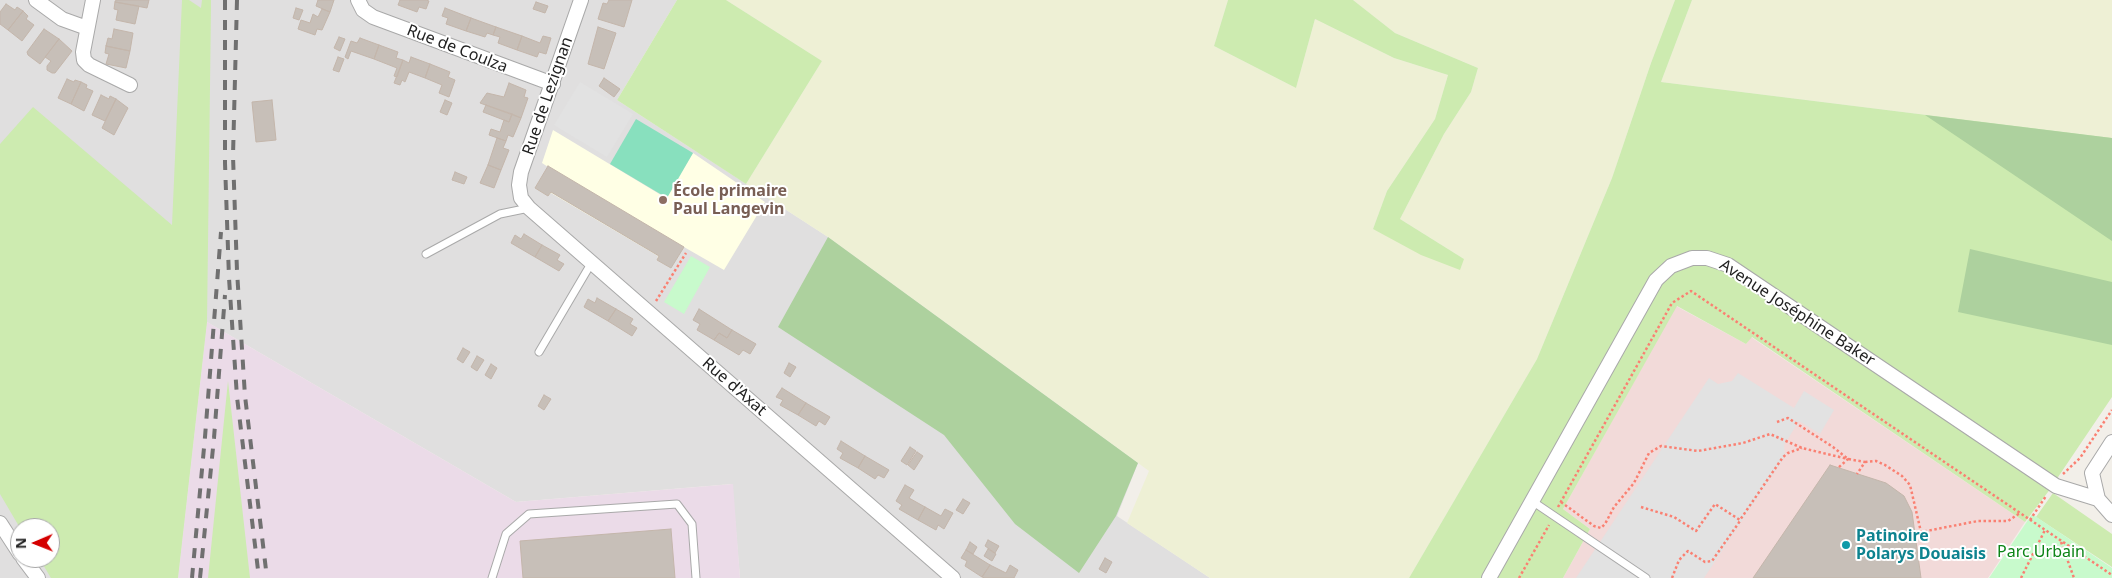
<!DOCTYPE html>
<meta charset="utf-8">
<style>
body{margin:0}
#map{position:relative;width:2112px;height:578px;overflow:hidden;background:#f2efe9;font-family:"Noto Sans",sans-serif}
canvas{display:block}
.north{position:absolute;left:10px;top:518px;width:50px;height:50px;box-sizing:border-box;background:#fff;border:1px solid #a7a7a7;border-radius:50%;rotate:269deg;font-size:14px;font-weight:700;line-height:20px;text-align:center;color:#222}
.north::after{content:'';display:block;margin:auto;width:18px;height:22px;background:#d40000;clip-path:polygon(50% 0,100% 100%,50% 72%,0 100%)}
</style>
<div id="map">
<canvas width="2112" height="578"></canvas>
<div class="north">N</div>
</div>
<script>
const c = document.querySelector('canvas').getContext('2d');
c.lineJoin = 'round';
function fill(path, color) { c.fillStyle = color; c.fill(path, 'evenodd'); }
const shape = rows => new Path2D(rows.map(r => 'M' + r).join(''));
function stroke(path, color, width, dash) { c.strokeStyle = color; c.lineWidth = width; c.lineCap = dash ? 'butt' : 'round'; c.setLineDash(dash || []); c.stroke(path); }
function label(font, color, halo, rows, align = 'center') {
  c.font = font + ' "Noto Sans",sans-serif'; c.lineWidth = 4; c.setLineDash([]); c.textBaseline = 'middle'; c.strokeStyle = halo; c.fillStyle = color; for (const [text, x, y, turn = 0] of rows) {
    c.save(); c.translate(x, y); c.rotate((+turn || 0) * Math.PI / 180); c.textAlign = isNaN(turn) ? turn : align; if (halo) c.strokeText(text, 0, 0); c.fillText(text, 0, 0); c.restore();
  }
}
const residential = shape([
 [0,0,677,0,617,100,828,237,1138,463,1117,516,1210,578,740,578,732,484,516,502,207,322,178,578,0,578],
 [20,528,50,528,50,558,20,558]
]);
const commercial = shape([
 [1676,306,1746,344,1751,337,2025,522,1988,578,1563,578,1590,529,1563,509]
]);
const industrial = shape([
 [207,322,516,502,733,484,740,578,178,578]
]);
const education = shape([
 [553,130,666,198,693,153,765,202,724,270,684,247,671,268,657,260,658,256,551,193,548,196,535,188,548,167,542,163]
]);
const farmland = shape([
 [726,0,1228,0,1214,46,1296,88,1315,19,1394,58,1448,75,1435,119,1387,191,1373,229,1464,259,1400,219,1444,134,1471,92,1478,68,1395,33,1353,0,1675,0,1651,63,1612,178,1537,359,1409,578,1210,578,1127,523,1149,471,828,237,746,184,822,61],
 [1692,0,2112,0,2112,138,1661,82]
]);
const grass = shape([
 [182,0,189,0,201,8,202,0,211,0,211,8,207,322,178,578,51,578,39,558,50,558,50,528,20,528,0,494,0,144,33,107,172,225],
 [677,0,726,0,822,61,746,184,617,100],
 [1228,0,1353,0,1395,33,1478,68,1471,92,1444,134,1400,219,1464,259,1460,270,1421,255,1373,229,1387,191,1435,119,1448,75,1394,58,1315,19,1296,88,1214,46],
 [1675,0,1692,0,1661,82,2112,138,2112,397,2048,492,2025,522,1752,337,1746,344,1677,306,1563,509,1590,529,1563,578,1409,578,1537,359,1612,178,1651,63],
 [228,381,250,578,208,578],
 [2053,493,2112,534,2112,567,2036,517]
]);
const forest = shape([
 [1925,115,2112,138,2112,241],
 [828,237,1138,463,1116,516,1079,573,1015,524,944,435,778,327],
 [1970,249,2112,282,2112,345,1958,312]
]);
const park = shape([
 [691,256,710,267,684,314,664,302],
 [2032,514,2112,568,2112,578,1989,578]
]);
const pitch = shape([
 [636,119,693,153,667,198,610,164]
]);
const parking = shape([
 [580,82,633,114,607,157,554,125],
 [1738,373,1794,408,1804,391,1834,410,1820,434,1799,421,1784,445,1785,456,1704,578,1576,578,1709,378,1718,384,1732,381]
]);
const building = shape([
 [116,0,149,0,147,8,115,2,116,0],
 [318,0,334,0,330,12,316,6,318,0],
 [400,0,426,0,429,1,426,9,419,7,417,12,398,5,400,0],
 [609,0,632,0,624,27,598,19,603,3,607,4,609,0],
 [115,2,139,6,135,24,116,20,118,10,114,9,115,2],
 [536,2,548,6,545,13,533,9,536,2],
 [6,4,15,10,17,7,23,11,8,30,0,24,0,12,6,4],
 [296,8,303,10,299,20,293,18,296,8],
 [445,8,471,18,466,31,446,24,448,18,442,16,445,8],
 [322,9,330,12,322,30,317,29,315,35,298,29,301,20,310,23,313,14,318,17,322,9],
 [23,11,28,16,26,19,34,25,22,41,8,30,23,11],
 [471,18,496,27,493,35,487,33,485,37,466,31,471,18],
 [496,27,522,36,517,50,498,43,500,37,493,35,496,27],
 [598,27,616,33,604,69,588,64,598,27],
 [44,29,59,39,40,64,28,55,27,52,44,29],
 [114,29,133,33,130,51,106,46,108,38,112,39,114,29],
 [522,36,540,43,543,36,551,38,546,54,539,52,537,57,517,50,522,36],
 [339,37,345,39,340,51,334,48,339,37],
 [360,38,379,45,374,59,351,51,348,59,345,57,351,41,357,43,360,38],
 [59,39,72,51,55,73,52,73,47,70,47,66,51,61,45,57,59,39],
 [379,45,398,52,396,58,403,60,397,77,394,76,397,68,374,59,379,45],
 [106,46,130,51,126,68,106,64,109,54,105,53,106,46],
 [338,57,344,59,339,72,333,70,338,57],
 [411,57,430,64,425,78,409,72,405,82,402,80,400,85,394,83,403,60,409,63,411,57],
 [430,64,450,72,448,77,455,80,449,97,439,93,442,85,425,78,430,64],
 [604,78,620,89,614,97,599,86,604,78],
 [67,79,74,82,75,80,81,82,71,104,58,98,67,79],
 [81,82,87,85,86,88,93,91,84,111,71,104,81,82],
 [509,83,526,90,524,97,528,98,521,118,480,103,487,93,504,97,509,83],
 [101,95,109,99,110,96,116,99,105,121,92,115,101,95],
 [116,99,128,108,114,135,102,128,116,99],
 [272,100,276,140,256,142,252,102,272,100],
 [445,100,452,103,447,115,440,112,445,100],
 [486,105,512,114,509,122,483,112,486,105],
 [512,114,521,118,513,137,508,135,506,141,489,135,491,129,500,132,504,120,509,122,512,114],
 [497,138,506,141,503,148,509,150,501,170,488,165,497,138],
 [488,165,501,170,494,188,480,183,488,165],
 [548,166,684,247,671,268,657,260,659,256,551,192,548,196,535,188,548,166],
 [455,172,467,177,464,184,452,180,455,172],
 [524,234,542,245,535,257,511,243,515,235,521,239,524,234],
 [542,245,560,255,557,260,564,264,559,271,535,257,542,245],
 [597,298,616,309,608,321,584,307,588,299,595,303,597,298],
 [616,309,633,319,630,324,637,328,632,336,608,321,616,309],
 [699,309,732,330,727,338,719,333,714,340,697,330,700,324,693,320,699,309],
 [732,330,756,344,750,354,743,350,739,355,714,340,719,333,727,338,732,330],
 [463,348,470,352,463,363,457,359,463,348],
 [477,356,484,360,477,371,471,367,477,356],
 [789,363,796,367,790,377,784,373,789,363],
 [491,364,497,368,491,379,485,375,491,364],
 [782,388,806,403,798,415,780,405,783,400,776,397,782,388],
 [544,395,551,399,544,410,538,406,544,395],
 [806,403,830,417,825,425,819,421,816,426,798,415,806,403],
 [841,441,865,456,858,468,840,458,843,453,837,449,841,441],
 [910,447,916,451,907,465,901,461,910,447],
 [917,452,923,456,914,470,908,465,917,452],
 [865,456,889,470,884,478,878,475,875,479,858,468,865,456],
 [1830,465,1886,483,1904,496,1912,512,1921,578,1753,578,1830,465],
 [905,485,914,490,909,498,925,507,918,520,899,509,902,505,896,501,905,485],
 [963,499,970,503,963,514,956,510,963,499],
 [925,507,941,516,945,509,953,513,944,529,938,525,936,530,918,520,925,507],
 [671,529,675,578,523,578,520,541,671,529],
 [988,540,999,546,995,553,985,546,988,540],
 [970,542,977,547,973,554,966,550,970,542],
 [988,549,996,554,992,561,984,556,988,549],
 [966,550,990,565,982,577,965,566,967,561,961,558,966,550],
 [1105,558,1112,562,1106,573,1099,569,1105,558],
 [990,565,1006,573,1010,565,1018,570,1014,578,985,578,982,577,990,565]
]);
const path = shape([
 [656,301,686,253],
 [1777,422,1788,418,1833,447,1848,459,1865,462,1857,474],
 [1865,462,1876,461,1885,465,1902,476,1910,485,1921,532,1978,521,2008,521,2020,513],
 [2063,474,2080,458,2112,410],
 [1561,502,1594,526,1601,528,1605,524,1614,507,1634,483,1649,453,1661,446,1698,451,1743,443,1770,434,1802,448,1848,459,1838,468],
 [1558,507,1672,303,1691,291,2112,575],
 [1641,507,1674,517,1696,531,1715,504,1740,520,1783,457,1788,453,1802,448],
 [2030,520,2046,496],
 [2061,542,2074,578],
 [1519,578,1549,525],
 [1672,578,1679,560,1688,551,1705,562,1712,561,1740,521],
 [2021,578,2045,530]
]);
const lane = shape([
 [426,254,500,214,529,208],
 [539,352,592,262],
 [1532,501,1646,578],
 [492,578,506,534,529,514,677,504,692,524,696,578]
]);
const street = shape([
 [36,0,62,19,87,28],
 [93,0,83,52,84,60,89,65,130,85],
 [358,0,363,10,373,17,553,84],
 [581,0,521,172,519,185,521,198,529,208,953,578],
 [2112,442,2092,473,2098,499,2112,515],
 [0,523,20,554],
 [23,558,38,578],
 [1489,578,1656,280,1671,266,1692,258,1707,258,1728,265,2056,486,2098,499]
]);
const rail = shape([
 [225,0,225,163,229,278,237,397,259,578],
 [237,0,233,156,237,271,245,396,267,578],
 [192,578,205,437,221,232],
 [200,578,214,438,225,295]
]);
const markers = [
 [663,200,5,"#8d6e63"],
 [1846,545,5,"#0f9aa8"]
];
const streetNames = [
 ["Rue de Coulza",457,49,21],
 ["Rue de Lezignan",548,96,-71],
 ["Avenue Joséphine Baker",1797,313,33],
 ["Rue d'Axat",734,387,41]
];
const educationNames = [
 ["École primaire",673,191],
 ["Paul Langevin",673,209]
];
const cultureNames = [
 ["Patinoire",1856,536],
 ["Polarys Douaisis",1856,554]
];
const parkNames = [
 ["Parc Urbain",2041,552]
];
fill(residential, '#e0dfdf');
fill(commercial, '#f2dad9');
fill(industrial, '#ebdbe8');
fill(education, '#ffffe5');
fill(farmland, '#eef0d5');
fill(grass, '#cdebb0');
fill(forest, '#add19e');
fill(park, '#c8facc');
fill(pitch, '#88e0be');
fill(parking, '#e2e2e2');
fill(building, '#c7bfb8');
stroke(building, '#c4b6ab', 1);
stroke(lane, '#a9a9a9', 9);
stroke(street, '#a9a9a9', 16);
stroke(path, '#fa8072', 2.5, [2.5, 2.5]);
stroke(lane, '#fff', 7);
stroke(street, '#fff', 14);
stroke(rail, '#707070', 4, [10, 10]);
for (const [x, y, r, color] of markers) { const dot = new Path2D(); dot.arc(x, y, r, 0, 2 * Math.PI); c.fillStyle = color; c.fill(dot); stroke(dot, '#fff', 2); }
label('16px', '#222', '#fff', streetNames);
label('bold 16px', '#785e54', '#fff', educationNames, 'left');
label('bold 16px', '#0d838f', '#fff', cultureNames, 'left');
label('16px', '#0c8416', '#fff', parkNames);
</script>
